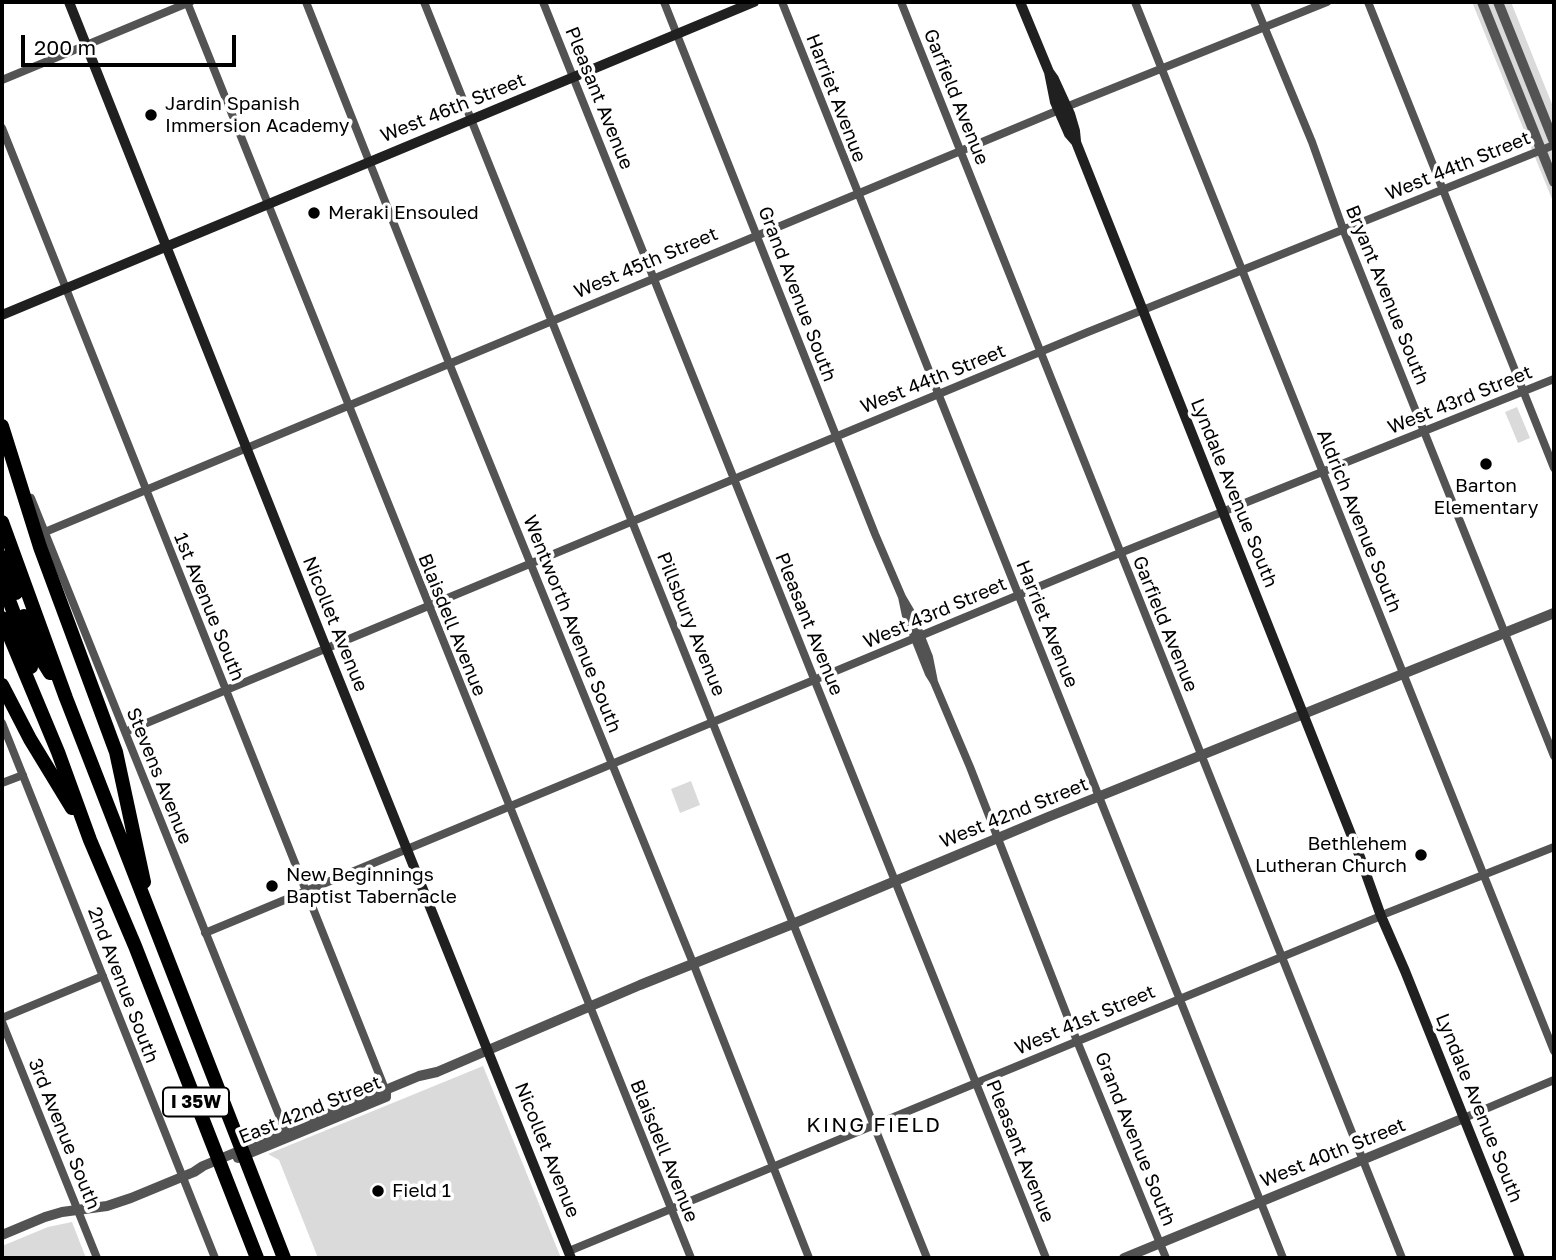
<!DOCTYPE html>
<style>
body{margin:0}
#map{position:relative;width:1556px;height:1260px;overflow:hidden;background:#fff;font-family:"Golos Text",sans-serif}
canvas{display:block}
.frame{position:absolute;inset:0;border:4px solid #000;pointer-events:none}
.scale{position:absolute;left:21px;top:35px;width:215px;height:32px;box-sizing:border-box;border:4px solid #000;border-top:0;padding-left:9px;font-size:21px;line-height:24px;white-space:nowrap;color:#000;-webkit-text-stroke:5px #fff;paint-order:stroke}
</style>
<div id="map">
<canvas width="1556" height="1260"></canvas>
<div class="frame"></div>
<div class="scale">200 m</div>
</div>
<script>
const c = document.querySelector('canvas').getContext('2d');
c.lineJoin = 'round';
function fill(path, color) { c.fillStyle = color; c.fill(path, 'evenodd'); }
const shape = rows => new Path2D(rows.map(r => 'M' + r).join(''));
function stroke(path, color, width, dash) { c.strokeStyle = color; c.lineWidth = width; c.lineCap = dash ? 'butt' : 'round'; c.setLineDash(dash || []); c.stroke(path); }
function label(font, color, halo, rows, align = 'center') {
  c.font = font + ' "Golos Text",sans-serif'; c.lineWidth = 7; c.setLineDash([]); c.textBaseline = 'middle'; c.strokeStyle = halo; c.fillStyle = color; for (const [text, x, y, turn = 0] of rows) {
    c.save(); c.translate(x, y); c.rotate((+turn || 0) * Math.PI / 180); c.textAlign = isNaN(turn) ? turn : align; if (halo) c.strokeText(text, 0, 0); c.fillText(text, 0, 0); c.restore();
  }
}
const green = shape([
 [1472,2,1511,2,1554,109,1554,204],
 [1517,407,1530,438,1518,443,1505,412],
 [691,781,700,805,680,813,671,789],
 [483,1066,561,1258,318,1258,279,1160,268,1154],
 [72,1222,86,1258,2,1258,2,1246,48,1227]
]);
const minor = shape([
 [187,2,691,1258],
 [306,2,453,373,693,963,809,1258],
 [424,2,927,1258],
 [543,2,1046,1258],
 [664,2,875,534,902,597,912,614,929,657,934,682],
 [782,2,1283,1258],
 [901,2,1402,1258],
 [1135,2,1554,1051],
 [1254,2,1312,142,1343,229,1554,756],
 [1368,2,1554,468],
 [2,80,190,2],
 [1066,107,1327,2],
 [2,128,387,1094],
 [31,498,287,1135],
 [45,532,1059,110],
 [902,597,906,616,929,674,934,682,970,767,1077,1041,1166,1258],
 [2,723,215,1258],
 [125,732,1088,332,1554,145],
 [2,783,23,775],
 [1387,913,1554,847],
 [205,933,1115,555,1554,379],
 [2,1018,103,976],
 [2,1022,97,1258],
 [1464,1118,1554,1080],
 [569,1251,1381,916]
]);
const tertiary = shape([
 [1482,2,1554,182],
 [1498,2,1554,142],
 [238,1158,386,1097],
 [2,1235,45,1217,62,1212,107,1206,131,1198,194,1172,203,1166,419,1076,437,1072,640,985,795,923,1048,817,1554,613],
 [1124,1258,1464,1118]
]);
const secondary = shape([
 [69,2,326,648,571,1258],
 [1020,2,1049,72,1054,79,1070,114,1075,131,1076,141],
 [1049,72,1055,102,1069,134,1076,142,1360,857,1381,916,1405,971,1520,1258],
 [2,315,754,2]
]);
const motorway = shape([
 [2,426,40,547,116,752,144,882],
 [2,522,66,698,284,1258],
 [2,557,16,593],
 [2,582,15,616,31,667],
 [24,616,40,657,50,673],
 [2,618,58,752,90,840,135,946,257,1258],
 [2,685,30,739,72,808]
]);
const markers = [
 [151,115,7,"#000"],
 [314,213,7,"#000"],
 [1486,464,7,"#000"],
 [1421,855,7,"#000"],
 [272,886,7,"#000"],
 [378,1191,7,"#000"]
];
const shields = [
 [196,1102,66]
];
const shieldNames = [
 ["I 35W",196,1102]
];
const streetNames = [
 ["Garfield Avenue",956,97,68],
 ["Pleasant Avenue",599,98,68],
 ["Harriet Avenue",836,98,69],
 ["West 46th Street",453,108,-22],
 ["West 44th Street",1458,166,-22],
 ["West 45th Street",646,263,-23],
 ["Grand Avenue South",797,294,69],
 ["Bryant Avenue South",1387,295,68],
 ["West 44th Street",933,379,-22],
 ["West 43rd Street",1460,400,-22],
 ["Lyndale Avenue South",1234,493,68],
 ["Aldrich Avenue South",1359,521,68],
 ["1st Avenue South",209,607,68],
 ["West 43rd Street",935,613,-23],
 ["Nicollet Avenue",335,624,68],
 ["Wentworth Avenue South",572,624,68],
 ["Pillsbury Avenue",691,624,68],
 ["Pleasant Avenue",809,624,68],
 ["Harriet Avenue",1047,624,68],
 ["Garfield Avenue",1165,624,68],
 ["Blaisdell Avenue",452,625,68],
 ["Stevens Avenue",159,776,68],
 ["West 42nd Street",1014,813,-22],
 ["2nd Avenue South",123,985,69],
 ["West 41st Street",1085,1020,-23],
 ["Lyndale Avenue South",1479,1108,68],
 ["East 42nd Street",310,1110,-22],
 ["3rd Avenue South",64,1134,68],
 ["Grand Avenue South",1135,1139,68],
 ["Nicollet Avenue",547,1150,68],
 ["Blaisdell Avenue",664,1151,68],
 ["Pleasant Avenue",1020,1151,68],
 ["West 40th Street",1333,1153,-22]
];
const poiNames = [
 ["Jardin Spanish",165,104],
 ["Immersion Academy",165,126],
 ["Meraki Ensouled",328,213],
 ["Barton",1486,486,"center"],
 ["Elementary",1486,508,"center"],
 ["Bethlehem",1407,844,"right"],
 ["Lutheran Church",1407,866,"right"],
 ["New Beginnings",286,875],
 ["Baptist Tabernacle",286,897],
 ["Field 1",392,1191]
];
const neighbourhoodNames = [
 ["KING FIELD",874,1125]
];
fill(green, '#dadada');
stroke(minor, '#535353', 8);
stroke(tertiary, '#535353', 10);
stroke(secondary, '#202020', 10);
stroke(motorway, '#000', 14);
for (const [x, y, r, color] of markers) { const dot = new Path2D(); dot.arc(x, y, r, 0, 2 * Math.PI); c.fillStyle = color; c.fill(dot); stroke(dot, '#fff', 2.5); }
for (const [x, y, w] of shields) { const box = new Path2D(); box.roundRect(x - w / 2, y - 14.5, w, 29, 5); c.fillStyle = '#fff'; c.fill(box); stroke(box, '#000', 2); }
label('bold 18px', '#000', null, shieldNames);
label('19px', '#000', '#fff', streetNames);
label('19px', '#000', '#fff', poiNames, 'left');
c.letterSpacing = '2px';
label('21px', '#000', '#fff', neighbourhoodNames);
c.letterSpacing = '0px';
</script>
